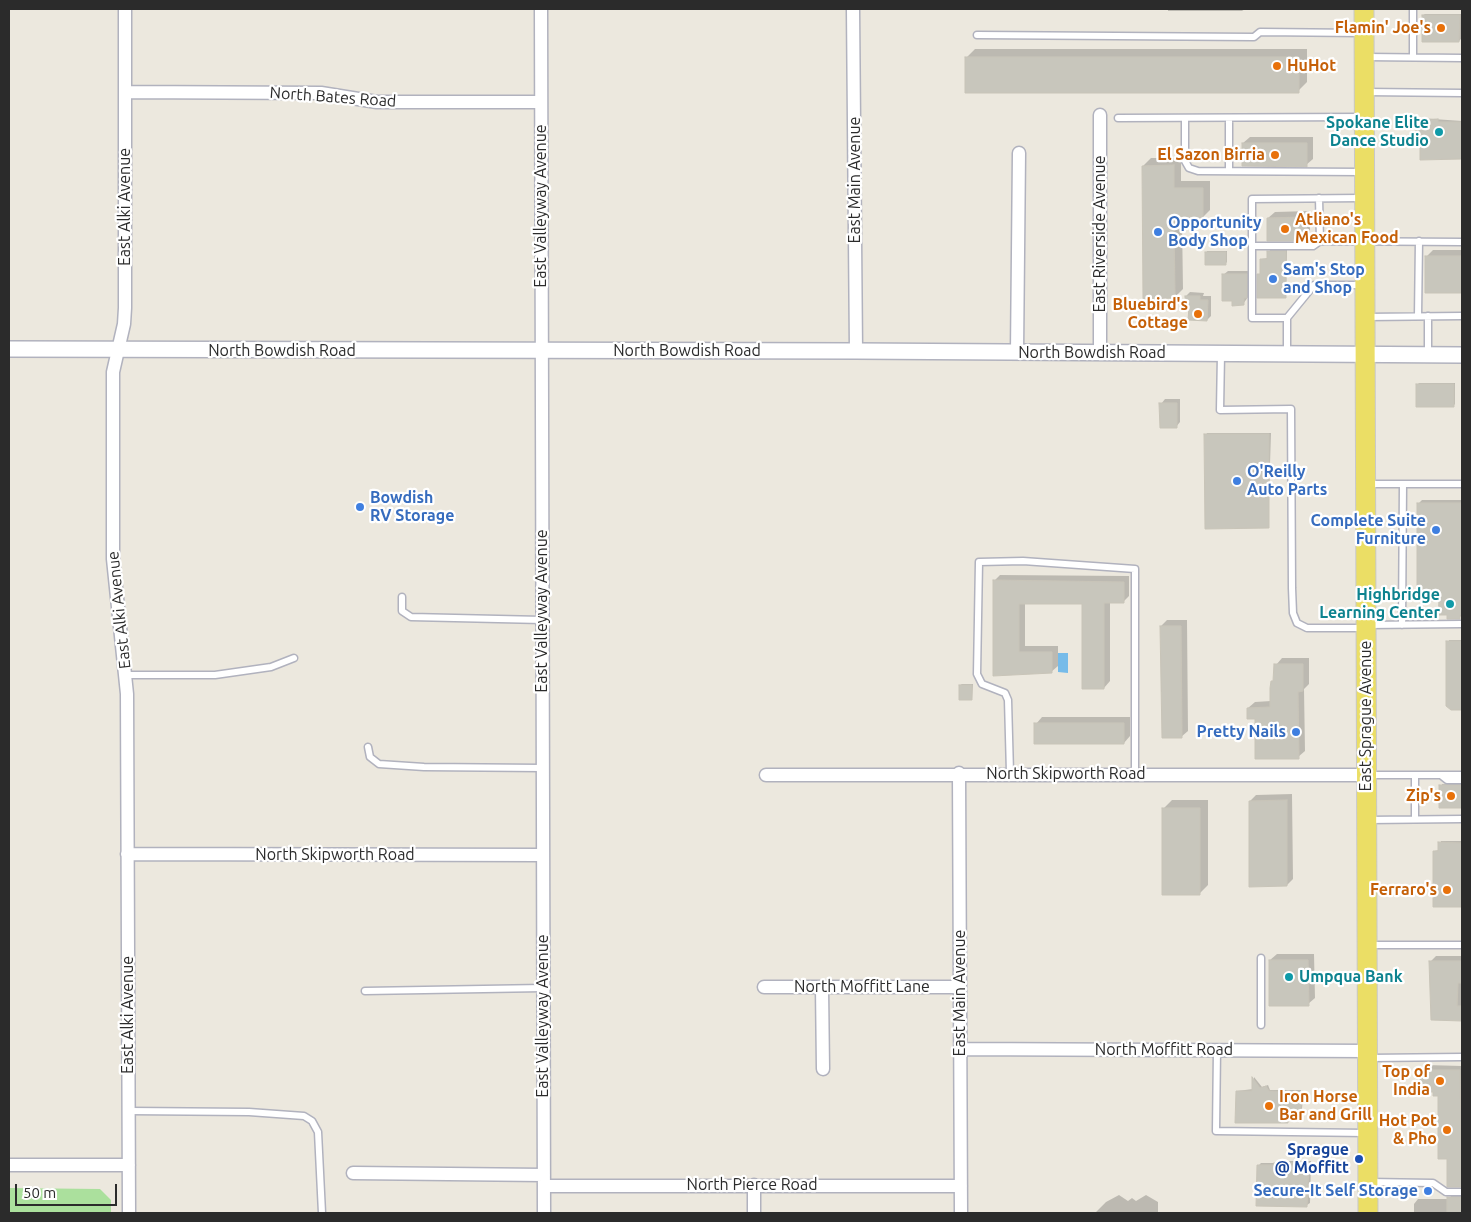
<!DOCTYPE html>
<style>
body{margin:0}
#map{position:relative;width:1471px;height:1222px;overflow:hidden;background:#ece8de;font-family:Ubuntu,sans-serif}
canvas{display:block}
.frame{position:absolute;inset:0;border:10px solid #2b2b2b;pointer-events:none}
.scale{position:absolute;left:15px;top:1184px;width:102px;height:22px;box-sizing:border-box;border:2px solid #2b2b2b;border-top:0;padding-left:6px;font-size:15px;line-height:18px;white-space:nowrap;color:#2b2b2b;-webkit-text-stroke:4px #fff;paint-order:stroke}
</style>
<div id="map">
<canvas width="1471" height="1222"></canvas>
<div class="frame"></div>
<div class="scale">50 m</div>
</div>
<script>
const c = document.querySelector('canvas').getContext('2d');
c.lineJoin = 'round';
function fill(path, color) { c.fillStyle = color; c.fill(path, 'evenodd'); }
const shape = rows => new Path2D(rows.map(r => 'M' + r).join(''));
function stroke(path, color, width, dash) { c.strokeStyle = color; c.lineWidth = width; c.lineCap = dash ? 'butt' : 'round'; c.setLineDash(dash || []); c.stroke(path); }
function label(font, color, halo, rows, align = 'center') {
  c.font = font + ' Ubuntu,sans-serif'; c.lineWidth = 4.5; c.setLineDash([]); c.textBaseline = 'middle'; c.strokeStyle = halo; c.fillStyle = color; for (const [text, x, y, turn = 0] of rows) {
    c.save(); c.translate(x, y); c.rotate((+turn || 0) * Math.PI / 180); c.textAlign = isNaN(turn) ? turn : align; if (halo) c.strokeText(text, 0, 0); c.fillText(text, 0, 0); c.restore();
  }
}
const green = shape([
 [9,1188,100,1189,111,1200,111,1213,9,1213]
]);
const water = shape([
 [1058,653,1068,653,1068,673,1058,672]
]);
const shadow = shape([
 [1168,9,1245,9,1242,11,1168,11],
 [1425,14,1461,14,1461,39,1459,41,1423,15],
 [975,49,1307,49,1307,82,1298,91,966,58],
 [1419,118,1462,121,1462,158,1421,159,1421,140,1417,120],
 [1250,137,1313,137,1313,159,1306,165,1243,143],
 [1151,158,1181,158,1181,181,1210,181,1210,210,1202,218,1182,220,1183,289,1175,297,1143,166],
 [1310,211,1310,233,1303,240,1268,218,1275,212],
 [1270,250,1287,250,1286,297,1258,275,1261,273,1261,259,1268,258],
 [1433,250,1462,250,1462,292,1427,292,1426,257],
 [1207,251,1227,251,1227,262,1225,264,1206,253],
 [1228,271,1251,271,1251,293,1243,304,1223,275],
 [1190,292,1204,293,1203,296,1211,296,1211,316,1207,320,1186,296],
 [1419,383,1455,383,1455,404,1453,406,1417,385],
 [1165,399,1180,399,1180,422,1176,427,1161,404],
 [1207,433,1271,433,1268,527,1206,435],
 [1422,500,1462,500,1462,615,1459,618,1448,613,1440,600,1418,504],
 [1000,575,1129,576,1129,596,1123,602,1110,602,1110,681,1104,688,1083,602,1025,602,1025,646,1058,646,1058,666,1051,672,994,675,994,581],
 [1167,620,1187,620,1188,731,1181,737,1163,692,1161,692,1161,626],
 [1449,640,1462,640,1462,709,1451,709],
 [1282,658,1309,658,1309,684,1304,689,1305,751,1298,757,1248,708,1255,702,1271,701,1276,665],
 [962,684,973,684,972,699,960,685],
 [1042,717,1130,717,1130,736,1124,743,1036,724],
 [1442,784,1462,784,1462,807,1440,807],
 [1292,794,1293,879,1287,885,1250,801,1256,795],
 [1172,800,1208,800,1208,885,1199,894,1163,809],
 [1441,841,1462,841,1461,906,1434,851,1439,850],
 [1277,954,1314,954,1315,998,1308,1004,1270,960],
 [1436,956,1462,956,1462,1020,1432,1019,1431,961],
 [1426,1065,1462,1066,1462,1186,1449,1186,1449,1158,1439,1095,1421,1070],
 [1254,1077,1262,1087,1268,1085,1270,1090,1301,1090,1301,1098,1303,1099,1301,1117,1289,1119,1287,1122,1237,1091,1253,1089],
 [1278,1161,1311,1161,1310,1203,1307,1205,1258,1166,1261,1163,1276,1163],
 [1453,1193,1462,1193,1462,1213,1414,1213,1414,1204,1418,1199,1449,1199],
 [1119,1195,1128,1201,1132,1198,1136,1201,1146,1195,1158,1202,1158,1213,1095,1213,1106,1202]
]);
const building = shape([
 [1422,15,1460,15,1459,42,1422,42,1422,15],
 [965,57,1299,57,1299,93,965,93,965,57],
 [1438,119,1438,122,1462,122,1462,159,1420,160,1420,141,1416,141,1416,120,1438,119],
 [1242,143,1307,143,1307,167,1242,166,1242,143],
 [1174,165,1174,188,1203,188,1203,219,1174,222,1175,298,1143,299,1142,166,1174,165],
 [1304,217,1304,241,1267,241,1267,218,1304,217],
 [1267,251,1286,251,1286,298,1257,298,1257,274,1260,274,1260,259,1267,259,1267,251],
 [1205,252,1226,252,1226,265,1205,265,1205,252],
 [1425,256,1462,256,1462,293,1425,293,1425,256],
 [1222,274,1247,274,1247,298,1244,298,1244,305,1232,306,1232,301,1222,301,1222,274],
 [1185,296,1200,296,1200,300,1208,300,1207,321,1188,320,1189,307,1185,307,1185,296],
 [1416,384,1454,384,1454,407,1416,407,1416,384],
 [1159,403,1177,403,1177,428,1160,428,1159,403],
 [1204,434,1269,434,1269,528,1205,529,1204,434],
 [1417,503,1462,503,1462,615,1460,615,1460,619,1447,619,1447,615,1438,615,1439,601,1417,601,1417,503],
 [993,580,1124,582,1124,603,1104,603,1104,689,1082,689,1082,604,1019,604,1019,652,1052,652,1052,673,993,676,993,580],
 [1160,626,1181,626,1182,738,1162,738,1160,626],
 [1446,641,1462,641,1462,710,1451,710,1446,706,1446,641],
 [1274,664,1303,664,1303,691,1298,692,1299,759,1255,759,1255,719,1247,719,1247,708,1270,707,1270,688,1271,681,1273,681,1274,664],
 [959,685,972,685,972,700,959,700,959,685],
 [1034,723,1124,723,1124,744,1034,744,1034,723],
 [1439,785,1462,785,1462,808,1439,808,1439,785],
 [1287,800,1287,886,1249,887,1249,801,1287,800],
 [1162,808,1200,808,1200,895,1162,895,1162,808],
 [1438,842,1462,843,1462,907,1433,907,1433,851,1438,851,1438,842],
 [1269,960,1308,960,1309,1006,1269,1006,1269,960],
 [1429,961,1462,961,1462,983,1458,983,1457,1006,1462,1006,1462,1021,1431,1020,1429,961],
 [1420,1070,1460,1070,1462,1187,1447,1187,1447,1159,1438,1159,1438,1096,1433,1096,1433,1092,1420,1092,1420,1070],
 [1252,1077,1260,1088,1266,1086,1269,1091,1299,1092,1299,1100,1302,1100,1299,1120,1288,1120,1288,1123,1235,1123,1236,1091,1252,1091,1252,1077],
 [1274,1163,1309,1163,1307,1207,1256,1206,1257,1165,1274,1165,1274,1163],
 [1447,1197,1462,1197,1462,1213,1447,1213,1447,1197]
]);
const service = shape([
 [1413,9,1413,57],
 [977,35,1254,37,1260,32,1362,33],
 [1366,57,1462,58],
 [1365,92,1462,93],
 [1118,118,1363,117],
 [1185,118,1185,161,1189,168,1198,171,1363,172],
 [1229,171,1229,118],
 [1319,198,1320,241],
 [1252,246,1313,246,1320,241,1462,242],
 [1418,316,1419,241],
 [1428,316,1428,354],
 [1366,317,1462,316],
 [1287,318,1252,318,1252,199,1362,198],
 [1287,353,1287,318,1314,285,1364,285],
 [1221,354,1220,410,1291,409,1292,588,1293,613,1297,623,1307,628,1363,628],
 [1367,484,1462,484],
 [402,597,402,611,411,617,542,620],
 [1367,625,1461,624],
 [1402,625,1403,484],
 [126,675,215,675,271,667,294,658],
 [368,747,370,757,379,764,424,767,542,768],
 [1010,773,1008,700,1005,693,982,684,977,674,979,562,1023,561,1135,569,1135,774],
 [1367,775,1462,775],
 [1415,775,1415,819],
 [1442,776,1447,780,1462,780],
 [1368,820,1462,819],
 [1368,945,1462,945],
 [1261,958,1261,1025],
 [365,991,543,988],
 [1217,1050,1216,1131,1366,1133],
 [1369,1058,1462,1057],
 [129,1111,249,1112,304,1116,312,1121,318,1132,322,1213],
 [1369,1182,1433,1183,1446,1192,1462,1192]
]);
const minor = shape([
 [125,9,125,308,124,324,113,372,113,559,127,694,129,1213],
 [541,9,544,1213],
 [853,9,856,351],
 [125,92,321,93,377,102,541,102],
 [1017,352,1019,153],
 [1100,353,1100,115],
 [959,773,961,1213],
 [766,775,1366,775],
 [127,854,542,855],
 [764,987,960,987],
 [822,988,823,1069],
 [960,1049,1368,1051],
 [9,1165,129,1165],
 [353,1173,544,1175],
 [544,1186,961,1186],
 [754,1213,754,1185]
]);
const tertiary = shape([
 [9,349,856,351,1462,355]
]);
const primary = shape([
 [1364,9,1368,1213]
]);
const markers = [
 [1441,28,5,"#e8710a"],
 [1277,66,5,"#e8710a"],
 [1439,132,5,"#0f9aa8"],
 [1275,155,5,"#e8710a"],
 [1285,229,5,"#e8710a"],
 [1158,232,5,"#3f7fe0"],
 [1273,279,5,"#3f7fe0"],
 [1198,314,5,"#e8710a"],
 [1237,481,5,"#3f7fe0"],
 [360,507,5,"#3f7fe0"],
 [1436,530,5,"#3f7fe0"],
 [1450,604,5,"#0f9aa8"],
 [1296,732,5,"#3f7fe0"],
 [1451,796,5,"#e8710a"],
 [1447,890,5,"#e8710a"],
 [1289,977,5,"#0f9aa8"],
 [1440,1081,5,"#e8710a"],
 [1269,1106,5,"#e8710a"],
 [1447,1130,5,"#e8710a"],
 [1359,1159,5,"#1a4fb4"],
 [1428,1191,5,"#3f7fe0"]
];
const foodNames = [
 ["Flamin' Joe's",1431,28],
 ["HuHot",1287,66,"left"],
 ["El Sazon Birria",1265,155],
 ["Atliano's",1295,220,"left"],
 ["Mexican Food",1295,238,"left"],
 ["Bluebird's",1188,305],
 ["Cottage",1188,323],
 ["Zip's",1441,796],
 ["Ferraro's",1437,890],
 ["Top of",1430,1072],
 ["India",1430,1090],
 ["Iron Horse",1279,1097,"left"],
 ["Bar and Grill",1279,1115,"left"],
 ["Hot Pot",1437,1121],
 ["& Pho",1437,1139]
];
const streetNames = [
 ["North Bates Road",333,97,4],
 ["East Main Avenue",855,180,-90],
 ["East Valleyway Avenue",541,206,-90],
 ["East Alki Avenue",125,207,-90],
 ["East Riverside Avenue",1100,234,-90],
 ["North Bowdish Road",282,351],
 ["North Bowdish Road",687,351],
 ["North Bowdish Road",1092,353],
 ["East Alki Avenue",119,610,-96],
 ["East Valleyway Avenue",542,611,-90],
 ["East Sprague Avenue",1366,716,-90],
 ["North Skipworth Road",1066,774],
 ["North Skipworth Road",335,855],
 ["North Moffitt Lane",862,987],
 ["East Main Avenue",960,993,-90],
 ["East Alki Avenue",128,1015,-90],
 ["East Valleyway Avenue",543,1016,-90],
 ["North Moffitt Road",1164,1050],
 ["North Pierce Road",752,1185]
];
const cultureNames = [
 ["Spokane Elite",1429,123],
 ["Dance Studio",1429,141],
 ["Highbridge",1440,595],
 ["Learning Center",1440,613],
 ["Umpqua Bank",1299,977,"left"]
];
const shopNames = [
 ["Opportunity",1168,223],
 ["Body Shop",1168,241],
 ["Sam's Stop",1283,270],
 ["and Shop",1283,288],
 ["O'Reilly",1247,472],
 ["Auto Parts",1247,490],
 ["Bowdish",370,498],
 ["RV Storage",370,516],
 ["Complete Suite",1426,521,"right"],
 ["Furniture",1426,539,"right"],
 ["Pretty Nails",1286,732,"right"],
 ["Secure-It Self Storage",1418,1191,"right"]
];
const transitNames = [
 ["Sprague",1349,1150],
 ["@ Moffitt",1349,1168]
];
fill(green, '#abe09d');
fill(water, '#76bbe9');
fill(shadow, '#0003');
fill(building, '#c8c6bc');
stroke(building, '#c8c4b8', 1);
stroke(service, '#b1b2be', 9);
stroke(minor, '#b1b2be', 15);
stroke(tertiary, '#b1b2be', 18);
stroke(primary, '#c8c8c8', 21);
stroke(service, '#fff', 6);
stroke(minor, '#fff', 12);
stroke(tertiary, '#fff', 15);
stroke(primary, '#ebde65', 19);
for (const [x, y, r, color] of markers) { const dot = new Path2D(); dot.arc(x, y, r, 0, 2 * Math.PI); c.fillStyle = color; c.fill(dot); stroke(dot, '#fff', 2); }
label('bold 16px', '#c56008', '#fff', foodNames, 'right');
label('16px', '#2b2b2b', '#fff', streetNames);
label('bold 16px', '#0d838f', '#fff', cultureNames, 'right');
label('bold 16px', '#366cbe', '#fff', shopNames, 'left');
label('bold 16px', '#164399', '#fff', transitNames, 'right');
</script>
